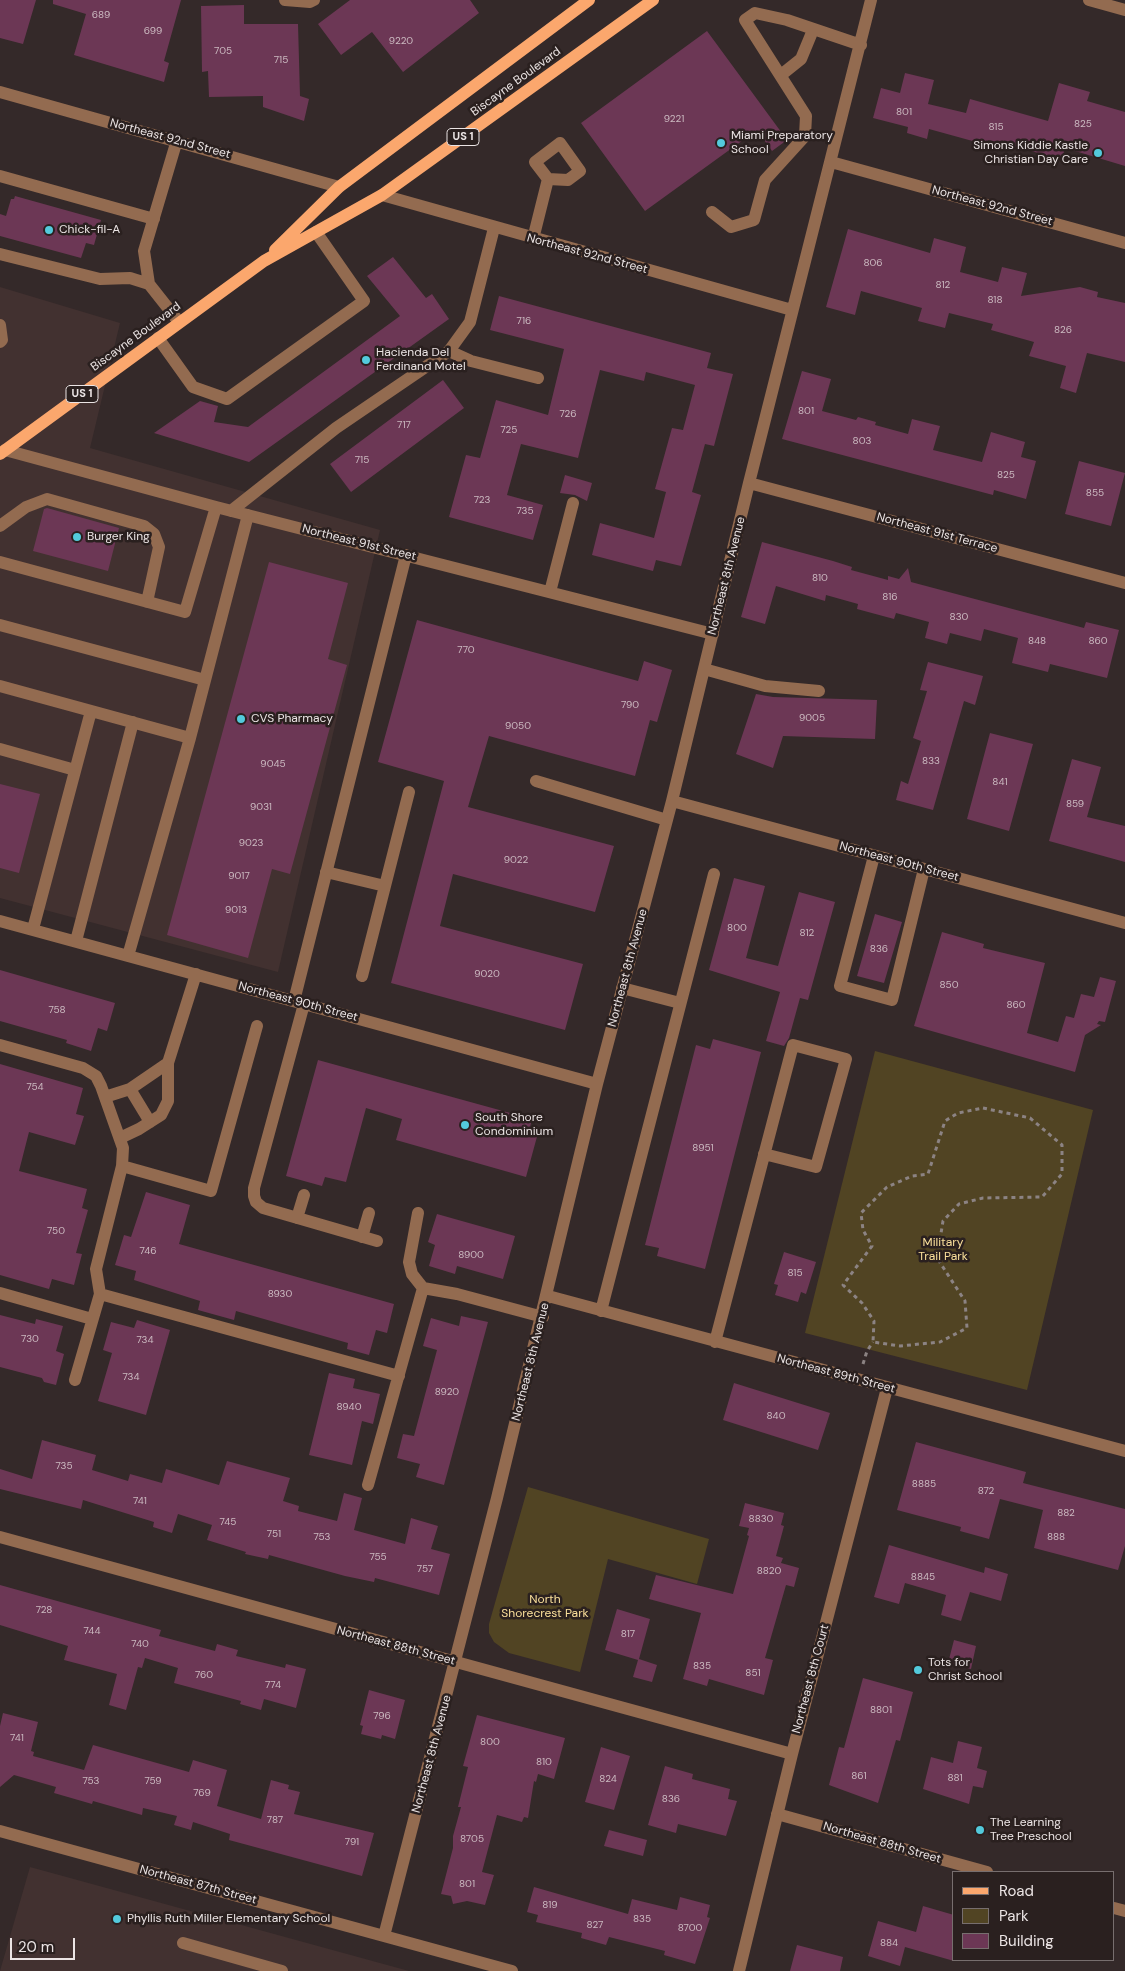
<!DOCTYPE html>
<style>
body{margin:0}
#map{position:relative;width:1125px;height:1971px;overflow:hidden;background:#342929;font-family:"DM Sans",sans-serif}
canvas{display:block}
.legend{position:absolute;left:952px;top:1871px;width:162px;height:90px;box-sizing:border-box;background:#2a201f;border:1px solid #776e6e;margin:0;padding:6px 9px;list-style:none;font-size:15px;color:#ebe4e4}
.legend li{display:flex;align-items:center;gap:10px;height:25px}
.legend b{width:25px;border:1px solid #776e6e}
.scale{position:absolute;left:10px;top:1938px;width:65px;height:22px;box-sizing:border-box;border:2px solid #ebe4e4;border-top:0;padding-left:6px;font-size:15px;line-height:18px;white-space:nowrap;color:#ebe4e4;-webkit-text-stroke:4px #2a201f;paint-order:stroke}
</style>
<div id="map">
<canvas width="1125" height="1971"></canvas>
<ul class="legend">
<li><b style="height:6px;background:#fba76d"></b>Road</li>
<li><b style="height:14px;background:#514423"></b>Park</li>
<li><b style="height:14px;background:#6c3755"></b>Building</li>
</ul>
<div class="scale">20 m</div>
</div>
<script>
const c = document.querySelector('canvas').getContext('2d');
c.lineJoin = 'round';
function fill(path, color) { c.fillStyle = color; c.fill(path, 'evenodd'); }
const shape = rows => new Path2D(rows.map(r => 'M' + r).join(''));
function stroke(path, color, width, dash) { c.strokeStyle = color; c.lineWidth = width; c.lineCap = dash ? 'butt' : 'round'; c.setLineDash(dash || []); c.stroke(path); }
function label(font, color, halo, rows, align = 'center') {
  c.font = font + ' "DM Sans",sans-serif'; c.lineWidth = 5; c.setLineDash([]); c.textBaseline = 'middle'; c.strokeStyle = halo; c.fillStyle = color; for (const [text, x, y, turn = 0] of rows) {
    c.save(); c.translate(x, y); c.rotate((+turn || 0) * Math.PI / 180); c.textAlign = isNaN(turn) ? turn : align; if (halo) c.strokeText(text, 0, 0); c.fillText(text, 0, 0); c.restore();
  }
}
const built = shape([
 [0,287,120,323,90,448,380,530,278,972,0,898],
 [30,1867,409,1971,0,1971]
]);
const green = shape([
 [875,1051,1093,1110,1027,1390,805,1333],
 [528,1487,709,1539,697,1584,608,1559,580,1672,509,1653,494,1642,489,1633,489,1624]
]);
const building = shape([
 [0,0,36,0,23,44,0,38],
 [53,0,181,0,164,61,169,63,164,82,74,55,86,14,53,4],
 [350,0,470,0,479,13,403,72,372,32,341,55,318,24],
 [244,5,244,24,298,24,300,96,309,99,304,121,263,107,263,96,209,97,208,71,202,72,201,6],
 [707,31,787,140,772,151,757,130,645,211,581,123],
 [905,73,934,80,928,104,966,113,970,99,1048,121,1059,83,1090,92,1087,101,1125,112,1125,166,1065,148,1062,159,988,140,987,145,929,129,927,139,907,133,908,127,873,118,881,88,900,93],
 [15,196,101,220,94,245,86,243,81,258,0,236,0,214,6,216,11,199,14,199],
 [848,229,930,253,934,238,966,247,960,272,998,282,1002,267,1027,273,1021,296,1080,287,1098,292,1097,297,1125,303,1125,362,1087,353,1076,393,1060,388,1066,366,1029,356,1034,342,991,330,993,324,949,313,945,328,918,321,922,308,861,291,855,315,826,307],
 [393,257,426,298,432,294,449,319,249,462,154,433,200,401,218,406,214,422,248,427,400,316,367,276],
 [499,296,711,353,707,368,733,374,714,446,705,444,692,492,701,495,681,566,656,560,653,571,592,555,600,523,654,538,666,492,655,489,672,428,683,430,695,385,646,372,644,381,600,370,578,458,521,444,507,495,543,505,533,540,449,517,466,455,480,458,496,400,548,415,564,349,490,330],
 [802,371,831,379,822,411,856,420,858,417,876,422,875,425,908,434,912,419,940,426,933,450,982,462,991,432,1025,442,1021,457,1036,461,1026,499,994,490,993,495,782,439],
 [443,380,464,408,351,492,330,464],
 [1079,461,1125,473,1111,526,1065,514],
 [565,475,592,483,587,501,575,495,560,493],
 [47,508,119,528,108,571,33,551,44,509],
 [762,542,833,561,852,567,851,570,888,580,888,576,899,579,908,568,911,582,1084,628,1086,622,1119,630,1107,678,1050,664,1048,672,1012,663,1018,638,984,629,981,641,950,633,947,644,925,638,929,622,896,613,894,619,857,609,858,604,826,595,825,601,776,586,765,624,741,617],
 [269,562,348,583,328,659,347,665,290,874,272,869,248,958,167,935],
 [417,620,638,681,644,661,672,670,657,722,650,720,635,776,489,736,468,807,614,846,595,912,453,874,440,926,583,964,565,1030,391,983,444,781,378,762],
 [928,662,983,676,975,705,964,701,933,810,896,800,901,781,908,784,921,741,913,738,927,691,920,690],
 [756,694,773,697,877,700,875,739,783,736,773,768,736,754],
 [990,733,1033,744,1009,831,967,819],
 [1072,759,1101,767,1087,817,1125,826,1125,862,1049,841],
 [0,784,40,794,19,873,0,868],
 [734,878,765,886,746,958,778,966,799,892,835,902,808,1000,800,998,789,1038,784,1046,766,1041,780,992,709,970],
 [875,914,902,922,884,983,857,976],
 [942,932,984,944,983,948,1045,963,1027,1033,1058,1042,1066,1016,1074,1018,1081,994,1094,997,1100,977,1116,981,1105,1022,1099,1021,1097,1024,1101,1025,1085,1035,1075,1072,914,1026],
 [0,970,115,1003,107,1031,98,1028,91,1051,66,1043,67,1040,0,1021],
 [713,1039,761,1052,705,1269,657,1256,659,1248,645,1245,696,1045,710,1049],
 [318,1060,532,1119,529,1131,538,1133,526,1177,396,1140,402,1119,366,1108,346,1182,325,1177,322,1186,286,1176],
 [0,1064,83,1088,76,1114,84,1116,75,1145,29,1132,19,1171,87,1189,82,1208,88,1210,76,1253,82,1254,74,1285,52,1279,49,1289,0,1275],
 [146,1192,190,1205,179,1244,394,1304,387,1333,376,1330,369,1355,347,1349,348,1343,236,1311,234,1320,198,1310,200,1301,134,1280,136,1271,115,1265,124,1235,131,1237],
 [437,1214,515,1236,503,1279,457,1266,455,1274,429,1266,435,1245,428,1242],
 [784,1252,816,1262,806,1294,801,1292,798,1302,775,1295,778,1285,774,1284],
 [0,1315,35,1324,36,1319,63,1326,56,1351,64,1354,56,1385,44,1382,42,1378,0,1367],
 [461,1316,488,1322,444,1485,416,1477,420,1464,397,1458,403,1434,414,1436,437,1350,423,1346,431,1318,459,1326],
 [137,1320,170,1330,146,1415,98,1401,112,1353,103,1350,111,1322,134,1328],
 [329,1373,355,1379,353,1388,380,1394,373,1424,362,1421,352,1465,309,1455],
 [734,1383,830,1413,818,1450,723,1420],
 [42,1440,96,1455,92,1470,128,1481,130,1474,162,1483,166,1469,219,1485,227,1461,290,1478,283,1501,299,1506,298,1511,337,1521,344,1493,362,1498,354,1530,405,1544,411,1518,438,1526,431,1549,450,1554,439,1595,375,1578,374,1582,345,1576,269,1555,268,1559,245,1554,246,1552,207,1540,212,1525,178,1514,172,1533,153,1527,154,1522,83,1500,81,1509,0,1489,0,1469,32,1479],
 [916,1442,1026,1472,1023,1483,1125,1509,1125,1546,1118,1570,1034,1548,1043,1510,1000,1499,989,1539,960,1531,961,1527,897,1510],
 [745,1503,784,1513,781,1525,784,1526,776,1556,783,1558,781,1563,799,1568,794,1587,786,1585,765,1658,773,1660,764,1695,709,1679,707,1686,683,1679,701,1613,649,1599,656,1575,733,1594,749,1536,747,1535,749,1528,739,1526],
 [889,1545,984,1573,985,1567,1008,1574,1001,1601,970,1592,961,1621,941,1615,946,1595,905,1583,899,1604,874,1597],
 [0,1585,161,1630,159,1636,215,1651,217,1644,238,1650,236,1656,285,1668,286,1664,306,1669,296,1708,264,1699,261,1710,240,1704,241,1701,174,1683,178,1668,145,1658,142,1668,138,1667,126,1710,109,1705,117,1674,64,1660,68,1646,0,1625],
 [617,1609,650,1619,639,1659,657,1665,652,1682,633,1677,638,1660,605,1650],
 [954,1640,976,1646,971,1669,948,1663],
 [863,1678,913,1692,900,1741,896,1740,878,1803,829,1785,839,1747,844,1748],
 [369,1690,405,1700,395,1739,382,1735,381,1739,361,1734,363,1726,360,1725],
 [3,1713,38,1722,31,1751,34,1752,33,1756,84,1770,93,1745,189,1772,193,1760,227,1770,217,1806,261,1819,271,1780,289,1785,288,1789,300,1792,294,1814,374,1833,362,1876,229,1840,230,1834,193,1822,191,1830,174,1825,177,1816,143,1808,142,1815,93,1801,92,1804,54,1793,56,1787,14,1775,0,1787,0,1726],
 [477,1715,565,1738,554,1779,538,1774,536,1782,534,1781,528,1818,524,1817,522,1822,497,1815,482,1872,494,1875,485,1905,467,1901,453,1904,451,1896,441,1894,453,1848,453,1836,461,1807,458,1807,468,1767,463,1766],
 [958,1741,982,1747,977,1768,987,1771,983,1788,973,1786,969,1804,923,1789,931,1757,953,1763],
 [601,1747,630,1756,614,1810,585,1802],
 [665,1766,693,1774,692,1779,730,1789,728,1799,737,1801,726,1836,678,1824,676,1833,648,1825],
 [609,1830,647,1840,643,1856,604,1846],
 [534,1887,628,1914,632,1899,677,1910,680,1897,710,1905,707,1917,710,1918,695,1964,664,1955,665,1951,609,1937,606,1945,581,1938,582,1933,536,1922,538,1915,527,1912],
 [923,1906,954,1915,954,1961,905,1947,900,1966,868,1956,878,1921,916,1932],
 [797,1945,843,1957,840,1971,790,1971]
]);
const path = shape([
 [983,1108,1030,1118,1062,1145,1062,1174,1042,1197,983,1198,959,1204,943,1221,937,1258,965,1301,967,1328,940,1342,900,1346,873,1342,874,1321,862,1303,843,1285,872,1246,863,1230,861,1213,887,1187,912,1176,928,1174,945,1121,958,1113,983,1108],
 [863,1364,867,1351,873,1342]
]);
const minor = shape([
 [285,0,310,2,314,0],
 [1089,0,1125,10],
 [781,75,801,59,813,30],
 [0,92,339,187],
 [560,143,580,171,568,180,548,179,535,162,560,143],
 [831,162,1125,243],
 [0,176,154,219],
 [382,195,792,310],
 [712,212,731,227,754,220,765,180,805,136,806,116,745,20,755,13,787,20,861,45],
 [533,239,548,179],
 [0,254,100,279,130,278,149,284,179,322],
 [149,284,144,251,177,140],
 [0,325,2,340,0,342],
 [158,338,193,387,227,399,364,301,316,232],
 [449,351,471,361,538,378],
 [5,450,216,507,713,634],
 [749,483,1125,583],
 [231,511,336,428,449,351,470,322,494,228],
 [0,526,26,507,47,499,144,526,154,534,159,547,147,602],
 [0,562,185,612,216,507],
 [550,592,573,503],
 [0,625,205,680],
 [704,669,765,686,819,691],
 [0,686,190,738],
 [0,749,75,770],
 [536,781,667,820],
 [672,801,1125,923],
 [874,856,840,986,892,1000,924,869],
 [326,872,385,886],
 [0,921,597,1084],
 [33,929,91,711],
 [76,941,133,722],
 [128,956,190,738,248,515],
 [362,976,409,792],
 [622,988,680,1003],
 [294,1001,406,555],
 [304,1004,254,1188,254,1196,256,1202,263,1208,377,1241],
 [0,1045,83,1068,96,1076,101,1086,123,1148,122,1166,96,1269,100,1294,399,1376],
 [130,1089,150,1122],
 [105,1097,130,1089,168,1063],
 [120,1138,139,1129,161,1115,168,1101,168,1063,196,974],
 [122,1166,211,1191,257,1026],
 [297,1218,304,1195],
 [362,1237,369,1213],
 [423,1288,457,1294,543,1317],
 [0,1293,92,1319],
 [548,1296,1125,1451],
 [601,1311,714,874],
 [715,1342,793,1045,846,1059,816,1167,764,1154],
 [75,1380,100,1294],
 [368,1485,423,1288,412,1274,409,1262,418,1213],
 [0,1537,792,1754],
 [777,1814,987,1872],
 [0,1831,512,1971],
 [1114,1908,1125,1911],
 [384,1936,497,1498,597,1084,672,801,749,483,871,0],
 [183,1943,282,1971],
 [739,1971,792,1754,887,1388]
]);
const major = shape([
 [275,250,339,187,589,0],
 [0,454,264,261,382,195,653,0]
]);
const markers = [
 [721,143,5,"#53cadc"],
 [1098,153,5,"#53cadc"],
 [49,230,5,"#53cadc"],
 [366,360,5,"#53cadc"],
 [77,537,5,"#53cadc"],
 [241,719,5,"#53cadc"],
 [465,1125,5,"#53cadc"],
 [918,1670,5,"#53cadc"],
 [980,1830,5,"#53cadc"],
 [117,1919,5,"#53cadc"]
];
const numberNames = [
 ["689",101,15],
 ["699",153,31],
 ["9220",401,41],
 ["705",223,51],
 ["715",281,60],
 ["801",904,112],
 ["9221",674,119],
 ["825",1083,124],
 ["815",996,127],
 ["806",873,263],
 ["812",943,285],
 ["818",995,300],
 ["716",524,321],
 ["826",1063,330],
 ["801",806,411],
 ["726",568,414],
 ["717",404,425],
 ["725",509,430],
 ["803",862,441],
 ["715",362,460],
 ["825",1006,475],
 ["855",1095,493],
 ["723",482,500],
 ["735",525,511],
 ["810",820,578],
 ["816",890,597],
 ["830",959,617],
 ["848",1037,641],
 ["860",1098,641],
 ["770",466,650],
 ["790",630,705],
 ["9005",812,718],
 ["9050",518,726],
 ["833",931,761],
 ["9045",273,764],
 ["841",1000,782],
 ["859",1075,804],
 ["9031",261,807],
 ["9023",251,843],
 ["9022",516,860],
 ["9017",239,876],
 ["9013",236,910],
 ["800",737,928],
 ["812",807,933],
 ["836",879,949],
 ["9020",487,974],
 ["850",949,985],
 ["860",1016,1005],
 ["758",57,1010],
 ["754",35,1087],
 ["8951",703,1148],
 ["750",56,1231],
 ["746",148,1251],
 ["8900",471,1255],
 ["815",795,1273],
 ["8930",280,1294],
 ["730",30,1339],
 ["734",145,1340],
 ["734",131,1377],
 ["8920",447,1392],
 ["8940",349,1407],
 ["840",776,1416],
 ["735",64,1466],
 ["8885",924,1484],
 ["872",986,1491],
 ["741",140,1501],
 ["882",1066,1513],
 ["8830",761,1519],
 ["745",228,1522],
 ["751",274,1534],
 ["753",322,1537],
 ["888",1056,1537],
 ["755",378,1557],
 ["757",425,1569],
 ["8820",769,1571],
 ["8845",923,1577],
 ["728",44,1610],
 ["744",92,1631],
 ["817",628,1634],
 ["740",140,1644],
 ["835",702,1666],
 ["851",753,1673],
 ["760",204,1675],
 ["774",273,1685],
 ["8801",881,1710],
 ["796",382,1716],
 ["741",17,1738],
 ["800",490,1742],
 ["810",544,1762],
 ["861",859,1776],
 ["881",955,1778],
 ["824",608,1779],
 ["753",91,1781],
 ["759",153,1781],
 ["769",202,1793],
 ["836",671,1799],
 ["787",275,1820],
 ["8705",472,1839],
 ["791",352,1842],
 ["801",467,1884],
 ["819",550,1905],
 ["835",642,1919],
 ["827",595,1925],
 ["8700",690,1928],
 ["884",889,1943]
];
const shields = [
 [463,137,32],
 [82,394,32]
];
const shieldNames = [
 ["US 1",463,137],
 ["US 1",82,394]
];
const streetNames = [
 ["Biscayne Boulevard",516,82,-36],
 ["Northeast 92nd Street",170,139,15],
 ["Northeast 92nd Street",992,206,15],
 ["Northeast 92nd Street",587,254,15],
 ["Biscayne Boulevard",136,337,-36],
 ["Northeast 91st Terrace",937,533,15],
 ["Northeast 91st Street",359,543,14],
 ["Northeast 8th Avenue",727,576,-76],
 ["Northeast 90th Street",899,862,15],
 ["Northeast 8th Avenue",628,968,-75],
 ["Northeast 90th Street",298,1002,15],
 ["Northeast 8th Avenue",531,1362,-76],
 ["Northeast 89th Street",836,1374,15],
 ["Northeast 88th Street",396,1646,15],
 ["Northeast 8th Court",811,1679,-75],
 ["Northeast 8th Avenue",432,1754,-75],
 ["Northeast 88th Street",882,1843,16],
 ["Northeast 87th Street",198,1885,15]
];
const poiNames = [
 ["Miami Preparatory",731,136],
 ["School",731,150],
 ["Simons Kiddie Kastle",1088,146,"right"],
 ["Christian Day Care",1088,160,"right"],
 ["Chick-fil-A",59,230],
 ["Hacienda Del",376,353],
 ["Ferdinand Motel",376,367],
 ["Burger King",87,537],
 ["CVS Pharmacy",251,719],
 ["South Shore",475,1118],
 ["Condominium",475,1132],
 ["Tots for",928,1663],
 ["Christ School",928,1677],
 ["The Learning",990,1823],
 ["Tree Preschool",990,1837],
 ["Phyllis Ruth Miller Elementary School",127,1919]
];
const parkNames = [
 ["Military",943,1243],
 ["Trail Park",943,1257],
 ["North",545,1600],
 ["Shorecrest Park",545,1614]
];
fill(built, '#423130');
fill(green, '#514423');
fill(building, '#6c3755');
stroke(path, '#8c8383', 3, [4, 4]);
stroke(minor, '#936b50', 12);
stroke(major, '#fba76d', 12);
for (const [x, y, r, color] of markers) { const dot = new Path2D(); dot.arc(x, y, r, 0, 2 * Math.PI); c.fillStyle = color; c.fill(dot); stroke(dot, '#2a201f', 2); }
label('10px', '#cbb9c0', null, numberNames);
for (const [x, y, w] of shields) { const box = new Path2D(); box.roundRect(x - w / 2, y - 8.5, w, 17, 4); c.fillStyle = '#2a201f'; c.fill(box); stroke(box, '#ebe4e4', 1); }
label('bold 11px', '#ebe4e4', null, shieldNames);
label('12px', '#ebe4e4', '#2a201f', streetNames);
label('12px', '#ebe4e4', '#2a201f', poiNames, 'left');
label('12px', '#fbe09b', '#2a201f', parkNames);
</script>
